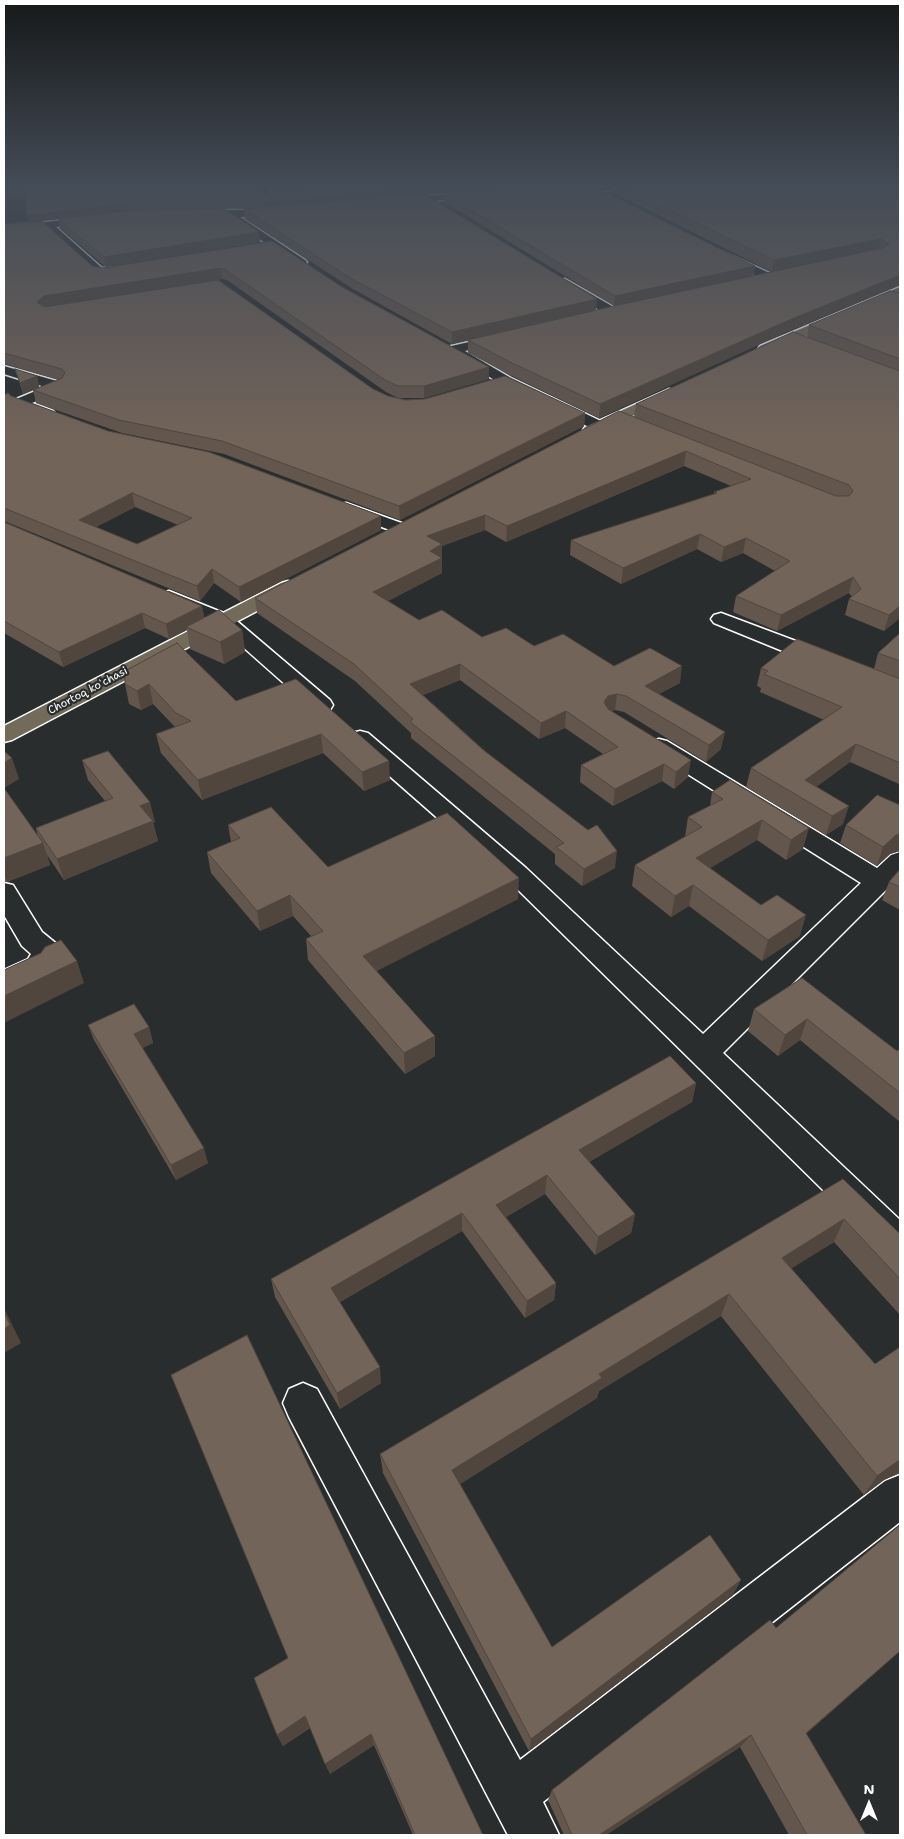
<!DOCTYPE html>
<meta charset="utf-8">
<style>
body{margin:0}
#map{position:relative;width:904px;height:1839px;overflow:hidden;background:#2a2d2e;font-family:"Shantell Sans",sans-serif}
canvas{display:block}
.frame{position:absolute;inset:0;border:5px solid #fff;pointer-events:none}
.north{position:absolute;left:844px;top:1779px;width:50px;height:50px;-webkit-text-stroke:4px #2a2d2e;paint-order:stroke;rotate:0deg;font-size:14px;font-weight:700;line-height:20px;text-align:center;color:#fff}
.north::after{content:'';display:block;margin:auto;width:18px;height:22px;background:#fff;clip-path:polygon(50% 0,100% 100%,50% 72%,0 100%)}
</style>
<div id="map">
<canvas width="904" height="1839"></canvas>
<div class="frame"></div>
<div class="north">N</div>
</div>
<script>
const c = document.querySelector('canvas').getContext('2d');
c.lineJoin = 'round';
const shape = rows => new Path2D(rows.map(r => 'M' + r).join(''));
function stroke(path, color, width, dash) { c.strokeStyle = color; c.lineWidth = width; c.lineCap = dash ? 'butt' : 'round'; c.setLineDash(dash || []); c.stroke(path); }
function fill(path, color) { c.fillStyle = color; c.fill(path, 'evenodd'); }
function label(font, color, halo, rows, align = 'center') {
  c.font = font + ' "Shantell Sans",sans-serif'; c.lineWidth = 4.5; c.setLineDash([]); c.textBaseline = 'middle'; c.strokeStyle = halo; c.fillStyle = color; for (const [text, x, y, turn = 0] of rows) {
    c.save(); c.translate(x, y); c.rotate((+turn || 0) * Math.PI / 180); c.textAlign = isNaN(turn) ? turn : align; if (halo) c.strokeText(text, 0, 0); c.fillText(text, 0, 0); c.restore();
  }
}
const stream = shape([
 [415,196,536,186],
 [215,211,255,209]
]);
const minor = shape([
 [257,186,267,186,272,195,300,195,305,198,300,201,264,200,257,186],
 [552,186,651,186,653,188,648,191,556,190,552,189,552,186],
 [481,191,485,192,485,196,394,205,389,202,394,199,481,191],
 [282,209,286,210,287,212,286,214,240,217,305,260,307,262,305,264,297,264,226,217,195,217,190,214,195,211,282,209],
 [97,216,102,219,101,221,56,227,102,268,121,267,125,268,127,271,125,274,95,275,45,228,4,233,4,227,97,216],
 [722,251,776,276,778,279,772,283,768,282,718,256,716,254,722,251],
 [565,279,617,309,618,312,612,316,607,315,561,286,559,283,561,280,565,279],
 [504,334,509,335,511,338,509,341,465,351,511,378,605,423,607,426,605,429,593,429,501,384,445,350,447,347,504,334],
 [4,366,64,383,66,386,64,389,32,403,53,411,56,414,53,417,43,417,14,406,11,403,14,400,45,387,4,374,4,366],
 [346,503,407,525,410,529,407,533,401,534,340,512,337,508,340,504,346,503],
 [169,591,231,616,330,700,333,705,330,710,322,712,314,710,217,624,162,601,159,597,162,593,169,591],
 [721,613,833,655,836,660,833,665,825,666,817,665,714,623,711,619,714,615,721,613],
 [360,731,368,733,526,868,703,1034,861,883,651,751,647,746,651,741,659,739,667,741,877,868,891,855,900,852,900,876,723,1053,900,1220,900,1259,888,1254,508,880,352,743,348,738,352,733,360,731],
 [4,883,13,885,42,932,58,945,62,952,48,973,4,994,4,970,28,959,31,954,22,946,4,915,4,883],
 [303,1383,317,1389,520,1760,885,1481,900,1475,900,1522,543,1802,559,1835,508,1835,289,1417,283,1403,289,1389,303,1383]
]);
const major = shape([
 [900,287,900,295,770,352,760,352,758,349,760,346,900,287],
 [669,389,674,390,676,393,674,396,597,433,591,435,585,433,583,430,585,427,669,389],
 [288,581,295,583,298,587,295,591,12,740,4,742,4,726,281,583,288,581]
]);
const wall = shape([
 [4,186,299,195,302,194,301,193,273,193,268,186,523,186,425,195,596,310,614,306,444,202,444,194,755,266,753,276,772,272,610,191,610,186,900,186,900,285,784,333,599,418,512,376,468,353,468,340,452,344,353,289,245,219,244,209,248,209,223,208,259,232,260,242,106,267,60,228,58,219,38,221,92,266,103,268,272,241,342,287,489,367,489,379,424,398,398,398,386,392,227,280,222,279,197,283,373,389,388,396,406,400,585,413,584,426,400,520,224,454,122,433,36,403,33,390,59,380,5,364,4,365,4,224,29,222,25,197,4,198],
 [210,208,221,208,126,211],
 [900,293,900,618,884,631,845,615,849,599,852,597,849,593,777,631,733,612,736,596,775,571,743,553,721,562,697,549,621,584,570,555,571,540,714,495,714,492,731,486,684,466,506,542,485,530,442,546,442,573,388,601,419,620,482,637,534,646,680,683,659,694,721,749,706,762,624,712,615,710,611,711,688,777,674,789,662,781,613,806,580,782,581,765,603,754,565,728,539,739,460,680,423,695,615,868,582,886,555,864,555,854,411,738,411,733,355,681,257,613,255,598,634,417,636,404,807,337,809,325],
 [15,369,37,376,39,387,23,394],
 [4,395,11,396,381,530,241,602,214,583,200,601,4,521],
 [135,507,178,525,137,544,96,527],
 [4,522,202,606,204,618,242,630,245,652,224,664,190,649,187,630,169,639,145,628,63,667,4,633],
 [900,633,900,782,899,784,850,762,816,787,843,824,826,835,746,787,751,768,824,720,760,692,761,688,757,686,761,668,874,669,878,653],
 [125,671,236,701,296,679,390,780,364,791,323,753,202,800,161,753,156,734,175,727,153,704,141,710,129,704,125,684],
 [82,760,155,822,153,823,158,841,64,880,47,855,50,865,7,882,4,882,4,788,38,837,36,828,105,801,88,780],
 [730,780,803,849,786,860,757,840,710,868,800,936,762,961,689,906,671,917,632,886,635,865,685,837,688,817,710,806,712,792],
 [900,805,900,851,890,854,877,866,840,843,846,825],
 [228,825,328,867,518,899,376,971,435,1056,405,1074,308,960,306,939,311,936,293,916,260,931,211,873,207,852,231,842],
 [900,869,900,910,882,900,889,882],
 [802,978,897,1051,900,1049,900,1122,800,1040,778,1056,748,1031,754,1009],
 [88,1025,149,1027,153,1043,142,1048,208,1163,176,1180,94,1040],
 [696,1083,692,1102,589,1162,635,1214,631,1233,595,1255,545,1194,506,1217,556,1283,554,1300,525,1318,462,1231,340,1302,381,1383,340,1409,275,1297,271,1279],
 [843,1179,900,1234,900,1315,834,1242,791,1268,875,1364,900,1347,900,1474,899,1473,884,1480,864,1495,721,1316,599,1391,597,1398,460,1484,552,1647,741,1580,732,1596,529,1751,383,1473,380,1454],
 [900,1525,900,1651,806,1734,866,1835,789,1835,740,1747,606,1835,564,1835,548,1800,552,1790,776,1628],
 [287,1658,483,1835,413,1835,374,1745,330,1774,310,1728,283,1746,277,1735]
]);
const shadedWall = shape([
 [442,186,523,186,263,209,262,202],
 [24,189,26,197,4,198,4,190],
 [125,204,126,211,29,222,27,215],
 [259,232,260,242,106,267,104,257],
 [881,239,879,250,772,272,774,260],
 [755,266,753,276,614,306,615,296],
 [221,268,222,279,47,307,39,314,37,302,44,296],
 [900,275,900,285,784,333,599,418,600,404,787,321],
 [597,299,596,310,452,344,452,332],
 [489,367,489,379,424,398,424,386],
 [37,376,39,387,23,394,20,383],
 [585,413,584,426,400,520,399,506],
 [686,451,684,466,506,542,507,526],
 [132,493,135,507,82,534,79,520],
 [485,515,485,530,442,546,442,573,374,608,373,592,427,536],
 [381,516,381,530,241,602,239,587],
 [700,534,697,549,621,584,623,568],
 [746,538,743,553,721,562,724,547],
 [212,569,214,583,200,601,197,586],
 [853,577,849,593,777,631,781,615],
 [202,606,205,621,186,627,187,630,169,639,166,624],
 [900,606,900,618,884,631,889,615],
 [142,613,145,628,63,667,59,652],
 [242,630,245,652,224,664,220,642],
 [460,664,460,680,411,700,410,684],
 [682,666,680,683,643,702,645,686],
 [149,684,153,704,141,710,137,691],
 [617,694,615,710,607,712,604,702,608,696],
 [566,711,565,728,539,739,541,723],
 [725,732,721,749,706,762,709,745],
 [321,734,323,753,202,800,198,780],
 [856,744,850,762,801,798,805,780],
 [12,758,19,779,4,788,4,763],
 [691,760,688,777,674,789,676,772],
 [389,761,390,780,364,791,362,772],
 [664,764,662,781,613,806,615,789],
 [150,802,155,822,153,823,158,841,64,880,57,859,140,806],
 [849,806,843,824,826,835,832,816],
 [762,820,757,840,692,879,696,858],
 [809,828,803,849,786,860,791,840],
 [900,834,900,851,890,854,877,866,883,847,896,835],
 [43,843,50,865,7,882,4,873,4,858],
 [617,851,615,868,582,886,584,869],
 [519,878,518,899,365,977,363,956],
 [693,885,689,906,671,917,675,896],
 [290,895,293,916,260,931,257,911],
 [806,915,800,936,762,961,768,940],
 [4,916,6,923,4,924],
 [77,961,84,983,4,1023,4,996],
 [807,1019,800,1040,778,1056,785,1035],
 [149,1027,153,1043,139,1050,134,1034],
 [435,1036,435,1056,405,1074,404,1053],
 [696,1083,692,1102,577,1169,579,1150],
 [204,1148,208,1163,176,1180,171,1165],
 [547,1175,545,1194,495,1223,496,1205],
 [462,1213,462,1231,334,1305,331,1288],
 [635,1214,631,1233,595,1255,598,1237],
 [844,1219,834,1242,773,1280,782,1258],
 [556,1283,554,1300,525,1318,527,1301],
 [729,1294,721,1316,599,1391,597,1398,452,1489,452,1470,599,1374],
 [4,1308,21,1343,4,1353],
 [380,1367,381,1383,340,1409,337,1393],
 [900,1460,900,1472,899,1473,884,1480,864,1495,877,1476,898,1461],
 [741,1580,732,1596,529,1751,531,1739],
 [900,1651,793,1745,806,1733],
 [305,1716,310,1727,283,1746,277,1735],
 [371,1734,374,1745,330,1774,325,1764],
 [751,1735,740,1747,606,1835,599,1835]
]);
const building = shape([
 [4,186,258,186,263,194,299,195,306,191,300,186,272,186,442,186,262,202,209,201,125,204,27,215,24,189,4,190,4,186],
 [533,186,592,186,755,266,615,296,444,194,533,186],
 [620,186,900,186,900,275,787,321,600,404,512,363,468,340,614,306,882,248,889,244,881,239,774,260,620,186],
 [424,194,597,299,452,332,352,279,244,209,424,194],
 [223,208,259,232,104,257,58,219,124,211,223,208],
 [42,221,92,266,103,268,272,241,342,287,489,367,424,386,398,386,385,380,226,270,221,268,44,296,37,302,45,307,218,280,373,389,388,396,406,400,425,399,505,376,585,413,399,506,222,441,119,420,33,390,62,378,65,373,62,369,4,353,4,224,42,221],
 [890,291,900,293,900,359,809,325,890,291],
 [793,332,900,371,900,606,889,615,849,599,861,589,853,577,781,615,736,596,790,561,746,538,724,547,700,534,623,568,571,540,717,493,714,492,751,479,686,451,507,526,485,515,427,536,442,544,430,551,442,558,373,592,419,620,442,610,482,637,506,628,534,646,563,634,614,666,650,648,682,666,645,686,725,732,709,745,626,696,617,694,608,696,604,702,608,709,691,760,676,772,664,764,615,789,581,765,618,747,566,711,541,723,460,664,410,684,482,749,588,830,597,825,617,851,584,869,556,847,564,843,410,722,413,719,354,664,255,598,619,411,836,496,849,496,853,491,849,485,636,404,793,332],
 [15,369,37,376,20,383,15,369],
 [8,393,11,396,108,431,209,452,381,516,239,587,212,569,197,586,4,508,4,395,8,393],
 [132,493,192,518,137,544,79,520,132,493],
 [4,522,202,606,166,624,142,613,59,652,4,621,4,522],
 [219,610,242,630,220,642,186,627,219,610],
 [900,633,900,661,878,653,900,633],
 [797,639,900,679,900,763,856,744,805,780,849,806,832,816,751,768,842,707,764,674,768,671,761,668,797,639],
 [177,643,236,701,296,679,389,761,362,772,321,734,198,780,156,734,191,721,176,713,149,684,137,691,125,684,125,671,177,643],
 [4,751,12,758,4,763,4,751],
 [108,751,150,802,140,806,153,821,57,859,36,828,113,798,82,760,108,751],
 [730,780,809,828,791,840,762,820,696,858,761,905,777,895,806,915,768,940,693,885,675,896,635,865,702,827,688,817,723,799,712,792,730,780],
 [4,788,43,843,4,858,4,788],
 [877,795,900,805,900,834,896,835,883,847,846,825,877,795],
 [271,807,328,867,447,813,519,878,363,956,435,1036,404,1053,306,939,323,931,290,895,257,911,207,852,240,838,228,825,271,807],
 [900,869,900,887,889,882,900,869],
 [61,940,77,961,4,996,4,970,41,953,45,947,61,940],
 [802,978,897,1051,900,1049,900,1093,807,1019,785,1035,754,1009,802,978],
 [134,1004,149,1027,134,1034,204,1148,171,1165,88,1025,134,1004],
 [670,1056,696,1083,579,1150,635,1214,598,1237,547,1175,496,1205,556,1283,527,1301,462,1213,331,1288,380,1367,337,1393,271,1279,670,1056],
 [843,1179,900,1234,900,1279,844,1219,782,1258,875,1364,900,1347,900,1460,898,1461,877,1476,729,1294,599,1374,602,1378,452,1470,552,1647,710,1535,741,1580,531,1739,380,1454,843,1179],
 [4,1312,10,1325,4,1329,4,1312],
 [247,1335,483,1835,415,1835,371,1734,325,1764,305,1716,277,1735,254,1678,288,1658,171,1375,247,1335],
 [900,1525,900,1651,806,1733,866,1835,807,1835,751,1735,599,1835,572,1835,552,1790,770,1620,776,1628,900,1525]
]);
const farStreetnames = [
 ["Chortoq koʻchasi",88,691,-28]
];
stroke(stream, '#97a5ad', 4);
stroke(minor, '#fff', 3);
stroke(major, '#fff', 3);
fill(minor, '#2a2d2e');
fill(major, '#726b5a');
fill(wall, '#63564d');
fill(shadedWall, '#50463e');
fill(building, '#736459');
stroke(building, '#50463e', 1);
const sky = c.createLinearGradient(0, 0, 0, 443);
sky.addColorStop(0, '#171919');
sky.addColorStop(0.42, '#444c57');
sky.addColorStop(1, '#444c5700');
c.fillStyle = sky;
c.fillRect(0, 0, 904, 443);
label('11px', '#fff', '#2a2d2e', farStreetnames);
</script>
